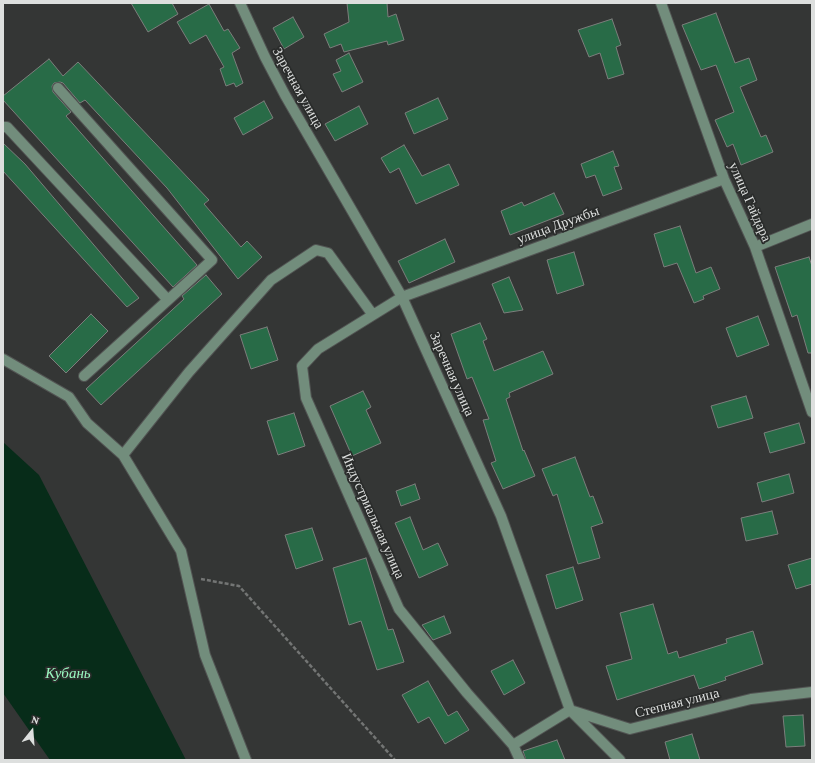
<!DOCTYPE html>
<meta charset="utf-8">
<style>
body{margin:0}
#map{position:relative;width:815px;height:763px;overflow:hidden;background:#343635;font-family:"Crimson Pro",serif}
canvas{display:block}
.frame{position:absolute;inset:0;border:4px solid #dddfde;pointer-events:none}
.north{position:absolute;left:12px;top:711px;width:40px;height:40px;-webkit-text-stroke:3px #2a2c2b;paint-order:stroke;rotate:17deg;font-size:11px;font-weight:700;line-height:16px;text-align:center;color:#dddfde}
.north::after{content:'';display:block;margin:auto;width:14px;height:18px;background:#dddfde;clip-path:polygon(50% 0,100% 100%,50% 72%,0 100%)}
</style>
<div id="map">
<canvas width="815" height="763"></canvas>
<div class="frame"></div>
<div class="north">N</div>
</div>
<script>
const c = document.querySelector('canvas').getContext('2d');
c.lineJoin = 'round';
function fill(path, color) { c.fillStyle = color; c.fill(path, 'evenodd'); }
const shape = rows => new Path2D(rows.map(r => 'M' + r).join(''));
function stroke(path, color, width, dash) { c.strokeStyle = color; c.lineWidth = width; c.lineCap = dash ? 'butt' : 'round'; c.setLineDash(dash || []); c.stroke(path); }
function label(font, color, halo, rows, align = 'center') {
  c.font = font + ' "Crimson Pro",serif'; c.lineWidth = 3.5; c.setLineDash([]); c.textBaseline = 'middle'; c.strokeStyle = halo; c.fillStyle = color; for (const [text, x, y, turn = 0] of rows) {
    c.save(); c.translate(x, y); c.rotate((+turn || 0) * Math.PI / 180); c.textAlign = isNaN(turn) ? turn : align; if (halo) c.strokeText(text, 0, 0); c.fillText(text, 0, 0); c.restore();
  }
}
const water = shape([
 [3,442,39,475,186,760,50,760,3,693]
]);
const building = shape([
 [131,3,172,3,178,14,148,32,131,3],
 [347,3,387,3,388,17,396,14,404,40,388,45,387,41,344,52,341,44,330,48,324,34,349,22,347,3],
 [209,4,224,31,228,29,240,48,232,53,243,83,236,87,234,83,226,86,220,69,224,67,206,35,190,44,177,22,209,4],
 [716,13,735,63,749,58,757,80,740,87,761,137,766,135,773,152,741,165,733,144,727,147,715,120,734,112,716,65,701,70,682,25,716,13],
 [293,17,304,37,284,49,273,28,293,17],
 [612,19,621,45,616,47,624,74,608,79,600,53,589,57,578,30,612,19],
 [349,53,363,82,342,92,333,74,341,71,336,60,349,53],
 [49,59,63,76,78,62,209,200,204,204,241,247,247,241,262,257,238,279,167,188,85,100,80,103,63,83,60,82,54,83,52,86,53,92,71,112,66,116,197,265,173,287,3,100,3,96,49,59],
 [438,98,448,119,414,134,405,113,438,98],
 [264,101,273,118,243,135,234,118,264,101],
 [359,106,368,124,335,141,325,124,359,106],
 [3,143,25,164,139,298,127,307,3,171,3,143],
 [404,145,422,176,449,164,459,185,416,204,399,168,390,173,381,158,404,145],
 [613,151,619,166,614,167,622,189,603,196,595,175,586,178,581,164,613,151],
 [554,193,564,214,510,235,501,211,522,202,524,206,554,193],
 [680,226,696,273,711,267,720,289,703,296,704,299,694,303,677,263,664,267,654,234,680,226],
 [445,239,455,262,409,283,398,261,445,239],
 [574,252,584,285,557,294,547,260,574,252],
 [809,257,812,266,812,353,808,353,797,315,792,317,775,267,809,257],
 [206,275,222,294,101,405,86,389,184,299,182,296,206,275],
 [509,277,523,310,504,313,492,284,509,277],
 [91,314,108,331,66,373,49,356,91,314],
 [758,316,769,345,737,357,726,328,758,316],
 [480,323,487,339,483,341,494,371,543,351,553,374,509,393,510,397,506,399,523,451,524,450,535,476,503,489,491,463,496,461,483,420,489,419,472,377,467,379,451,334,480,323],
 [267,327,278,360,251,369,240,335,267,327],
 [363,391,371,407,366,410,381,443,352,456,330,406,363,391],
 [746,396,753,418,718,428,711,406,746,396],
 [294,413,305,446,278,455,267,421,294,413],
 [799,423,805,443,770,453,764,433,799,423],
 [575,457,590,497,593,496,603,523,591,527,600,558,578,564,557,494,553,496,542,469,575,457],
 [789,474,794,493,762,502,757,483,789,474],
 [415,484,420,499,401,506,396,491,415,484],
 [772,511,778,534,746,541,741,518,772,511],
 [410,517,423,550,438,543,448,565,419,578,395,523,410,517],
 [312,528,323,560,296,569,285,535,312,528],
 [366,558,388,630,393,629,404,662,377,670,361,621,349,625,333,568,366,558],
 [812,558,812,584,796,589,788,565,812,558],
 [573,567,583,600,556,609,546,575,573,567],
 [653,604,668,654,677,651,679,658,727,643,726,639,753,631,763,664,725,677,726,680,699,689,694,675,617,700,606,666,632,659,620,613,653,604],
 [444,616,451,633,433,640,422,625,444,616],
 [513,660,525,683,504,695,491,671,513,660],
 [428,681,448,716,457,711,469,730,445,744,429,717,418,723,402,695,428,681],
 [803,715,805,746,786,747,783,716,803,715],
 [692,734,700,760,670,760,665,742,692,734],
 [557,740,565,760,526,760,523,751,557,740]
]);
const path = shape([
 [201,579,239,586,395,760]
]);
const minor = shape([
 [240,3,265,57,285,95,402,297,501,516,570,710,620,760],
 [661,3,724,179,755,247,812,412],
 [3,127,7,127,168,300,212,260,58,88],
 [755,247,812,224],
 [3,359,69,397,87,423,123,455],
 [84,376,168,300],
 [513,745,570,710,630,729,751,699,812,692],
 [246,760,205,655,181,551,123,455,189,372,271,280,316,250,328,253,373,315],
 [520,760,513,745,467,693,399,609,306,398,302,366,318,349,402,297,724,179]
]);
const streetNames = [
 ["Заречная улица",298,88,61],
 ["улица Гайдара",750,202,66],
 ["улица Дружбы",558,225,-20],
 ["Заречная улица",452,374,66],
 ["Индустриальная улица",373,516,66],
 ["Степная улица",677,703,-14]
];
const waterNames = [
 ["Кубань",68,673]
];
fill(water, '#072c19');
fill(building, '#286b47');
stroke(building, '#7c7e7c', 1);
stroke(minor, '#525453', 12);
stroke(path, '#737574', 2.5, [4, 2]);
stroke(minor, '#728d7c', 10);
label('14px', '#dddfde', '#2a2c2b', streetNames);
label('italic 15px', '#98f6be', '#2a2c2b', waterNames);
</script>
